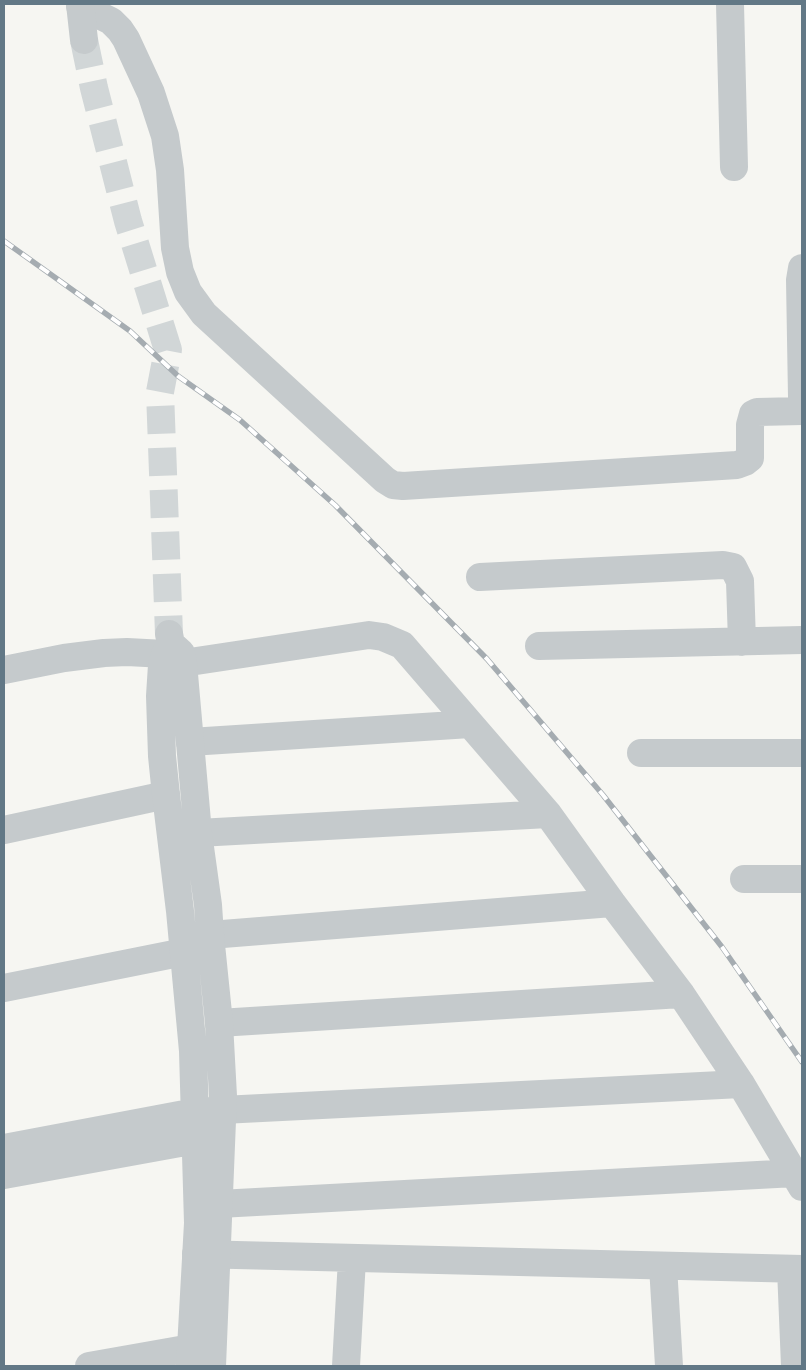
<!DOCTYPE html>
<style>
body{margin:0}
#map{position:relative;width:806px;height:1370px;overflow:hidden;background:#f6f6f2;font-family:"DM Sans",sans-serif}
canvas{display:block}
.frame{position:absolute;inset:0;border:5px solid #627886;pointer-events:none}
</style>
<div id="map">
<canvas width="806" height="1370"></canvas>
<div class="frame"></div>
</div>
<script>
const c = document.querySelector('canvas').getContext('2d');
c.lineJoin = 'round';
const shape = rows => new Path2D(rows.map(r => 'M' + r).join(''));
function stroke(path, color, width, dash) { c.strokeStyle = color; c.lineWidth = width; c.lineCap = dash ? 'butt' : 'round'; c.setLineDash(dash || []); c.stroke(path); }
const tertiaryTunnel = shape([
 [84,40,94,88,128,221,168,350,160,392,169,634]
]);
const minor = shape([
 [730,4,734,167],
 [80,6,111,21,120,30,126,39,151,93,165,136,170,170,175,248,180,272,188,292,204,314,385,480,393,485,403,486,737,465,745,462,750,458,750,425,753,414,757,412,802,411],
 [802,268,800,280,802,397],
 [480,577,723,565,733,567,740,581,742,642],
 [539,646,802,640],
 [183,663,369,635,383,637,402,645,548,814,612,903,681,994,741,1084,802,1187],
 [4,670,64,658,104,653,127,652,165,654],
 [190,742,470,724],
 [641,753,802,753],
 [4,830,166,795],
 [198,833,548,814],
 [744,879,802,879],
 [210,935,612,903],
 [4,988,184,952],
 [219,1023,681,994],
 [222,1110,741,1084],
 [219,1204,795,1173],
 [196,1254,802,1269],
 [663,1266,669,1366],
 [791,1269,795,1366],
 [89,1366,191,1348],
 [346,1366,352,1259]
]);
const tertiary = shape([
 [80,4,84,40],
 [169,634,171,644,181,653,183,663,198,833,208,905,210,935,219,1023,223,1096,212,1366],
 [171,644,165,654,162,665,160,696,162,756,166,795,180,911,193,1051,198,1223,190,1366],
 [4,1148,195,1112,211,1111],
 [4,1175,213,1137]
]);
const rail = shape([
 [4,241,130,331,178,376,240,420,335,505,487,659,603,795,722,947,802,1062]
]);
stroke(tertiaryTunnel, '#d1d6d7', 28, [28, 14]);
stroke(minor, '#c5cacc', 28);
stroke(tertiary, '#c5cacc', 28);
stroke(rail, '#a5acb1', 5.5);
stroke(rail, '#fff', 4, [11]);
</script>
